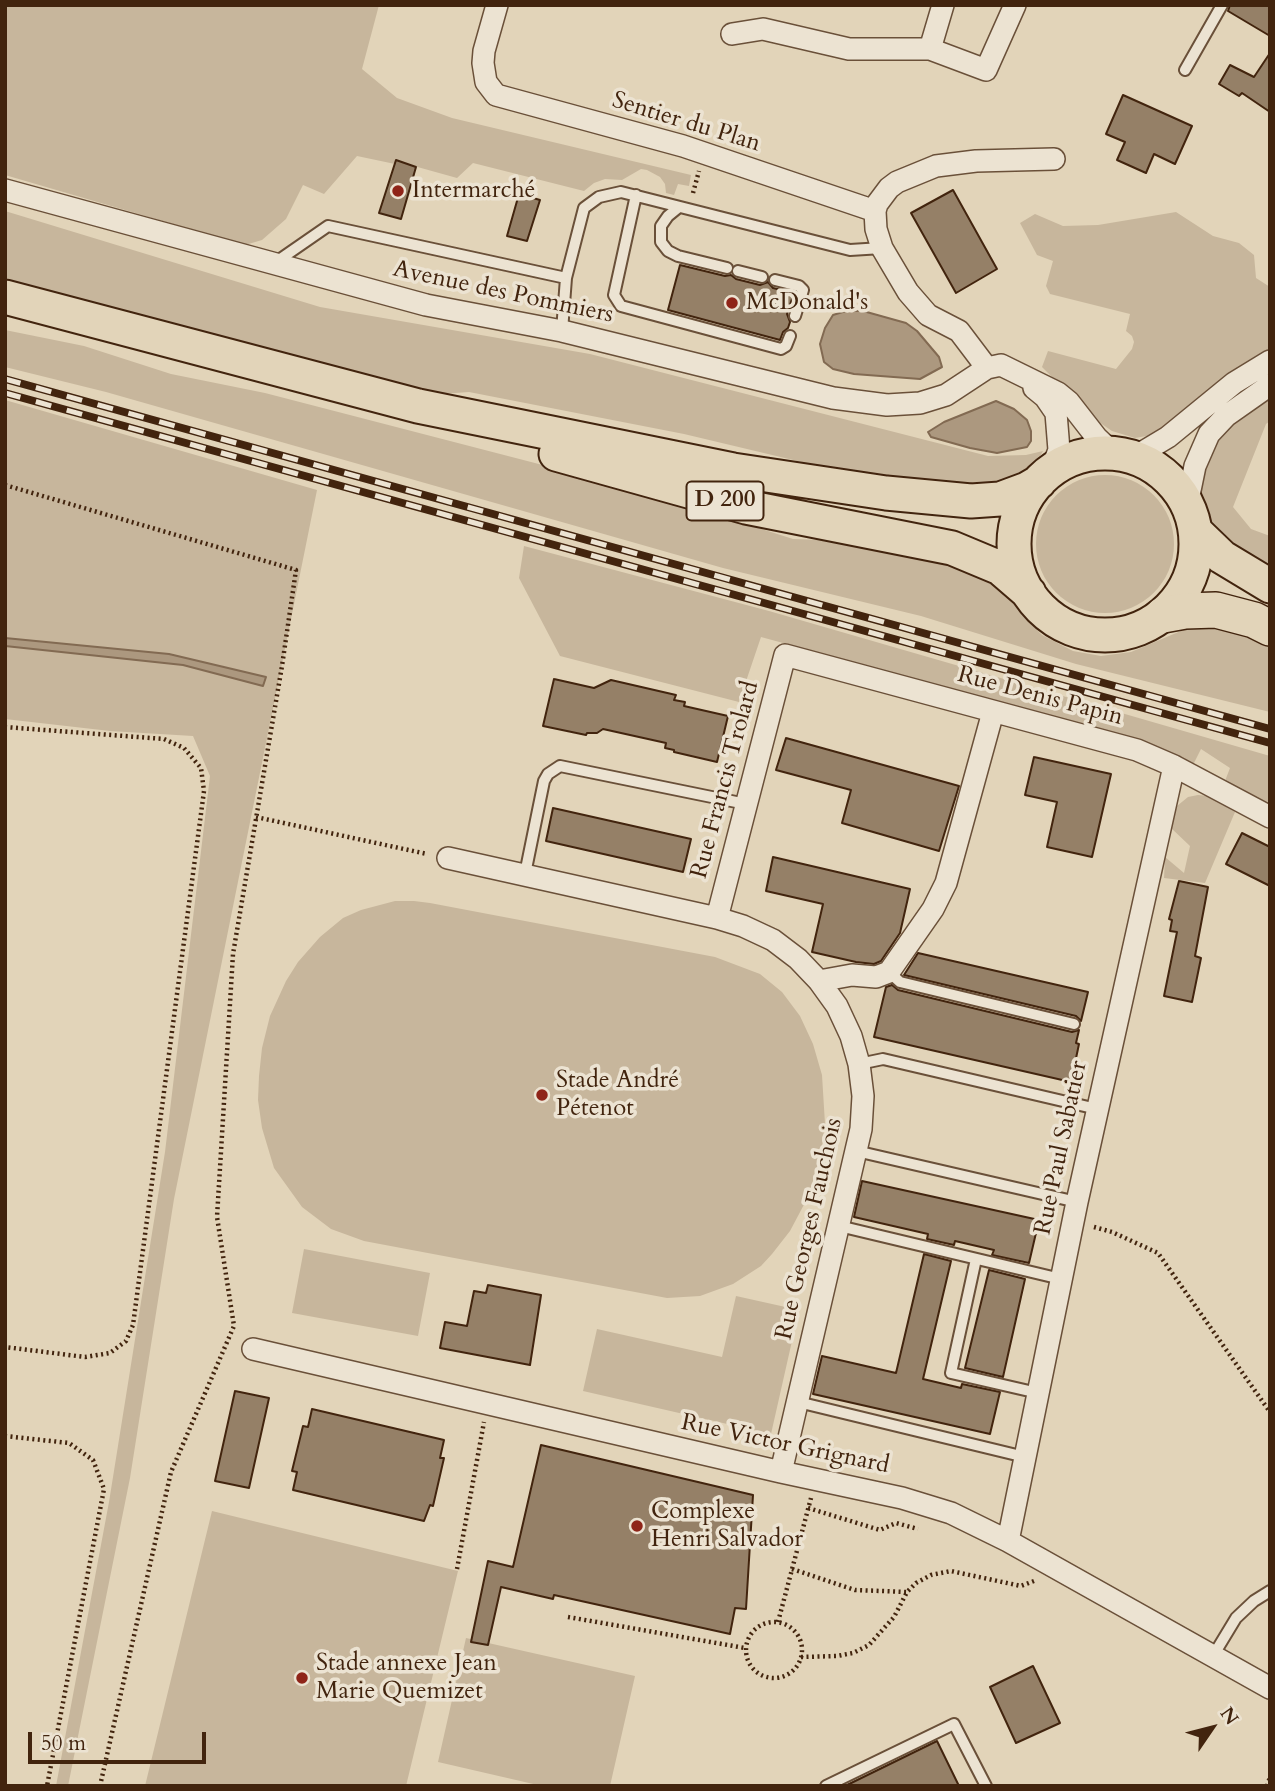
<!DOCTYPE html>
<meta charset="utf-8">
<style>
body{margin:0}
#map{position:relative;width:1275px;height:1791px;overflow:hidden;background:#e2d4b9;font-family:Cardo,serif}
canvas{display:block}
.frame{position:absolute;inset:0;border:7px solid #42240e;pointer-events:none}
.north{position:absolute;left:1177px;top:1693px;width:70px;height:70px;-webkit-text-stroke:5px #ece3d2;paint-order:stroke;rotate:55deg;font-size:19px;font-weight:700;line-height:28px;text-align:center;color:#42240e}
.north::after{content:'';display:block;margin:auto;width:24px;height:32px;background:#42240e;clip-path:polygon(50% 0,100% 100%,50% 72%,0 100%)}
.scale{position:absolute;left:28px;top:1732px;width:178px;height:32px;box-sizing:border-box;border:4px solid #42240e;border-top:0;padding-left:9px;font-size:21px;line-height:24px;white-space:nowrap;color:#42240e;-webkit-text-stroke:5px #ece3d2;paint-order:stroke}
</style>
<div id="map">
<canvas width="1275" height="1791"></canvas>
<div class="frame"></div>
<div class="north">N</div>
<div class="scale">50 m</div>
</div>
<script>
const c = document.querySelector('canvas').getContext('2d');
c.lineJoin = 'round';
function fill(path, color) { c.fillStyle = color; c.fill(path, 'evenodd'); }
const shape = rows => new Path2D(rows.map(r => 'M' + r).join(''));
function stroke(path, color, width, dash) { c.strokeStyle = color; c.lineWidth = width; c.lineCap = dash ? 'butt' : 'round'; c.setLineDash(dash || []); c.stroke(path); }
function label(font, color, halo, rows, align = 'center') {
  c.font = font + ' Cardo,serif'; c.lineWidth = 7; c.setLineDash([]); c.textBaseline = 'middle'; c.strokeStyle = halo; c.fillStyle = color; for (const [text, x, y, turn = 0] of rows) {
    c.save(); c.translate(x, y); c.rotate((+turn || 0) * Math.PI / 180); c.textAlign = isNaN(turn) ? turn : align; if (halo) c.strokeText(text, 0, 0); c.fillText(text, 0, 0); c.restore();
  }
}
const green = shape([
 [5,5,379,5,362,69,397,98,452,118,691,175,689,186,678,184,674,195,666,193,665,184,660,177,647,170,641,169,622,180,605,179,594,183,584,191,473,163,457,178,396,161,395,164,357,156,324,194,303,185,286,219,262,240,245,245,5,175],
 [5,211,320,307,590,354,988,456,1026,455,1043,451,1036,463,1022,474,998,486,873,479,684,434,469,392,441,394,243,347,5,281],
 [1176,212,1213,236,1239,243,1254,255,1256,278,1270,287,1270,350,1227,375,1158,434,1135,438,1112,431,1093,418,1042,367,1048,351,1116,369,1132,349,1134,342,1132,336,1126,331,1130,314,1050,294,1046,286,1053,261,1037,255,1020,223,1035,214,1063,226,1098,225],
 [5,330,84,346,171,374,265,393,639,490,793,539,852,541,933,551,996,577,1024,617,1042,635,1073,651,1101,656,1131,652,1188,628,1209,624,1236,629,1270,645,1270,712,1076,664,921,616,723,568,106,392,5,367],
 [1270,395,1270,421,1266,424,1233,507,1251,529,1270,536,1270,577,1228,549,1212,524,1202,495,1201,468,1218,436],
 [5,400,317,490,174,1199,130,1478,68,1786,56,1786,109,1502,165,1152,210,776,193,736,110,731,5,719],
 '1036 544a69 69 0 1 1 138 0a69 69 0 1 1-138 0Z',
 [524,546,769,611,1270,756,1270,803,1225,781,1230,768,1201,749,1193,765,1140,740,761,637,739,702,560,656,519,578],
 [1198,795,1209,796,1235,812,1205,883,1164,878,1165,857,1184,873,1190,846,1170,827,1177,806,1188,797],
 [395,901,414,901,430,903,715,957,760,974,782,992,800,1016,813,1044,822,1075,825,1124,821,1154,808,1197,790,1231,772,1254,761,1266,733,1284,700,1296,667,1298,364,1241,331,1229,302,1207,274,1168,262,1128,258,1100,259,1076,262,1048,270,1016,286,981,298,962,320,937,343,918,361,910],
 [304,1249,430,1273,418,1336,292,1313],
 [736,1296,799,1310,771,1434,583,1391,597,1329,722,1357],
 [212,1511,458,1571,406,1786,145,1786],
 [466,1638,635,1676,610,1786,542,1786,438,1762]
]);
const water = shape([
 [846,311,863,311,906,323,917,331,939,357,942,367,920,379,854,374,833,369,824,362,820,344,825,328,833,315,846,311],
 [996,401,1014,409,1027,420,1031,431,1031,441,1027,447,997,453,970,448,931,437,928,432,944,422,996,401],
 [5,638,169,654,266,677,263,686,183,665,5,646,5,638]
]);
const building = shape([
 [1230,5,1270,5,1270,36,1228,11,1230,5],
 [1270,53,1270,112,1242,93,1239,96,1219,84,1230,65,1254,77,1270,53],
 [1123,95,1192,126,1175,164,1154,154,1146,173,1117,160,1125,142,1106,134,1123,95],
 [396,160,416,167,401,219,379,213,396,160],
 [953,190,997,269,956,293,911,213,953,190],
 [519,194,540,200,527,241,507,236,519,194],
 [680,265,725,276,731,275,736,279,760,285,768,282,773,288,794,293,787,314,790,322,788,328,783,332,780,340,668,310,680,265],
 [554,679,594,688,611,680,676,695,674,700,685,702,684,706,728,716,717,762,674,752,674,750,665,748,666,743,603,729,597,733,587,733,586,735,543,726,554,679],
 [786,738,959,786,939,851,842,823,851,790,776,770,786,738],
 [1034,757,1111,774,1092,857,1047,847,1057,802,1025,795,1034,757],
 [553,808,691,839,683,872,546,841,553,808],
 [1242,833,1270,847,1270,886,1226,864,1242,833],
 [773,857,910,889,900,933,881,961,874,964,856,962,812,952,823,904,766,891,773,857],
 [1179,881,1208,887,1195,956,1201,958,1192,1002,1164,996,1177,932,1170,931,1172,920,1169,919,1179,881],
 [918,953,1088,992,1081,1021,1076,1016,904,975,918,953],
 [892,985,898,990,1072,1032,1079,1030,1076,1043,1079,1044,1071,1082,874,1037,886,987,892,985],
 [862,1181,1039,1220,1029,1263,992,1255,994,1250,955,1241,954,1245,927,1239,928,1234,854,1217,862,1181],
 [924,1254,951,1261,923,1379,961,1388,962,1384,1000,1392,990,1434,813,1394,822,1356,896,1373,924,1254],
 [989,1270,1025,1279,1003,1377,965,1368,989,1270],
 [488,1285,541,1295,530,1365,440,1348,445,1322,467,1326,474,1291,486,1293,488,1285],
 [235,1391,269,1398,249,1488,215,1481,235,1391],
 [312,1409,444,1440,440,1458,444,1458,433,1506,430,1505,424,1521,293,1490,297,1472,292,1471,303,1426,308,1427,312,1409],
 [541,1445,753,1495,746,1609,735,1608,730,1634,554,1595,553,1599,501,1587,488,1645,471,1642,488,1561,513,1567,541,1445],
 [1033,1666,1060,1723,1016,1743,990,1687,1033,1666],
 [937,1741,959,1786,845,1786,937,1741]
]);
const path = shape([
 [693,193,699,171],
 [5,485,296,570,282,666,233,954,217,1217,234,1326,171,1472,100,1786],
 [5,727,164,739,184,748,201,768,204,791,133,1325,126,1341,110,1353,85,1357,5,1347],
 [256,817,427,854],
 [1094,1227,1112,1232,1158,1253,1270,1412],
 [5,1436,69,1443,93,1460,104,1489,47,1786],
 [808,1508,880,1530,896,1523,918,1529],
 [457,1569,484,1422],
 [792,1569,855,1590,907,1592],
 [568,1617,745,1648],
 '746 1650a28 28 0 1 1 56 0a28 28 0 1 1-56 0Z',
 [778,1622,811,1498],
 [801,1657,837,1656,853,1653,869,1645,894,1617,907,1592,916,1583,931,1575,951,1571,1021,1586,1034,1581],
 [1267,1786,1270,1777]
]);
const service = shape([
 [1185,70,1222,5],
 [636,195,614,295,621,306,781,349,786,346,790,336],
 [679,207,668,216,661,226,661,242,668,251,678,256,727,268],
 [276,262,328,226,566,278,584,208,599,197,621,192,850,250,882,248],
 [738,271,762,277],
 [775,280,799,286,803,290,795,316],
 [562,331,566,278],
 [525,874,544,781,548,774,560,766,746,804],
 [889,972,900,982,1074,1024],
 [859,1064,883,1059,1097,1109],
 [856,1151,1077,1202],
 [839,1226,1061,1279],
 [976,1259,951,1373,1038,1393],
 [798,1402,1025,1457],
 [1213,1656,1236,1618,1254,1601,1270,1591],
 [826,1786,954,1724,986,1786]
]);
const minor = shape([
 [497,5,484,51,483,63,486,82,496,95,683,146,875,211],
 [732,34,763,29,849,49,930,49,986,70,1015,5],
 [930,49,943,5],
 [5,190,426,305,562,331,833,398,887,405,920,403,946,395,987,368,1001,365,1058,393,1069,402,1097,438,1114,454],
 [987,368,959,331,928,315,908,292,882,248,876,229,875,211,877,204,889,188,897,182,936,166,976,161,1054,159],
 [1034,388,1045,397,1056,413,1059,450,1051,471],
 [1133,458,1168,437,1234,383,1270,361],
 [1187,505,1195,466,1209,434,1226,416,1270,385],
 [448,858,717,918,743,926,773,940,798,959,819,981,837,1006,851,1036,859,1064,863,1096,861,1129,781,1472],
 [717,918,785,655,1137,750,1174,766,1270,817],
 [819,981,852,975,876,977,889,972,933,909,946,883,993,712],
 [253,1349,781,1472,902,1498,951,1513,1008,1541,1270,1688],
 [1008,1541,1077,1202,1174,766]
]);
const primary = shape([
 [5,297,418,406,733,470,886,493,971,501,1000,499,1027,489,1039,482],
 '1014 544a91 91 0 1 1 182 0a91 91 0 1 1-182 0Z',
 [556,454,746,507,952,548,1000,568,1029,593],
 [1195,531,1222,557,1270,586]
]);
const trunk = shape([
 [1163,615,1185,611,1216,610,1254,620,1270,628]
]);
const rail = shape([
 [5,379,1270,729],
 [5,393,1270,743]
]);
const markers = [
 [398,191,7,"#8f2418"],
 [732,303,7,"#8f2418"],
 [542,1095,7,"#8f2418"],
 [637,1526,7,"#8f2418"],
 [302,1678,7,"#8f2418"]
];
const shields = [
 [725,501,77]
];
const shieldNames = [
 ["D 200",725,501]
];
const streetNames = [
 ["Sentier du Plan",686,123,17],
 ["Avenue des Pommiers",503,293,12],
 ["Rue Denis Papin",1040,697,15],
 ["Rue Francis Trolard",726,780,-75],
 ["Rue Paul Sabatier",1062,1148,-78],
 ["Rue Georges Fauchois",810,1229,-77],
 ["Rue Victor Grignard",785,1445,12]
];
const poiNames = [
 ["Intermarché",412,191],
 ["McDonald's",746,303],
 ["Stade André",556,1081],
 ["Pétenot",556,1109],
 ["Complexe",651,1512],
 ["Henri Salvador",651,1540],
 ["Stade annexe Jean",316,1664],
 ["Marie Quemizet",316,1692]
];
fill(green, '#c7b69c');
fill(water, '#ac987f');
stroke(water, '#826a52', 2);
fill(building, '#958067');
stroke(building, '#42240e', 2);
stroke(service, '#6a5039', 14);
stroke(minor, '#6a5039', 24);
stroke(primary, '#42240e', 37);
stroke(trunk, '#42240e', 38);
stroke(path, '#42240e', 4.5, [2, 3.5]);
stroke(service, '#ece3d2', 10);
stroke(minor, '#ece3d2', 21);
stroke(primary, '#e2d4b9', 33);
stroke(trunk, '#e2d4b9', 35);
stroke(rail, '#42240e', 8);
stroke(rail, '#ece3d2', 5, [16]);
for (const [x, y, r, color] of markers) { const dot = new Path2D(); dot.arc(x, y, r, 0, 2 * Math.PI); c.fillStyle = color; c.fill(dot); stroke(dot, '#ece3d2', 2.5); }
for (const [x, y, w] of shields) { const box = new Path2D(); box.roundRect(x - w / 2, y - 19.5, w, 39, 5); c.fillStyle = '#ece3d2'; c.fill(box); stroke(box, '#42240e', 2); }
label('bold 23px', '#42240e', null, shieldNames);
label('24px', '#42240e', '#ece3d2', streetNames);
label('24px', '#42240e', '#ece3d2', poiNames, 'left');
</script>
